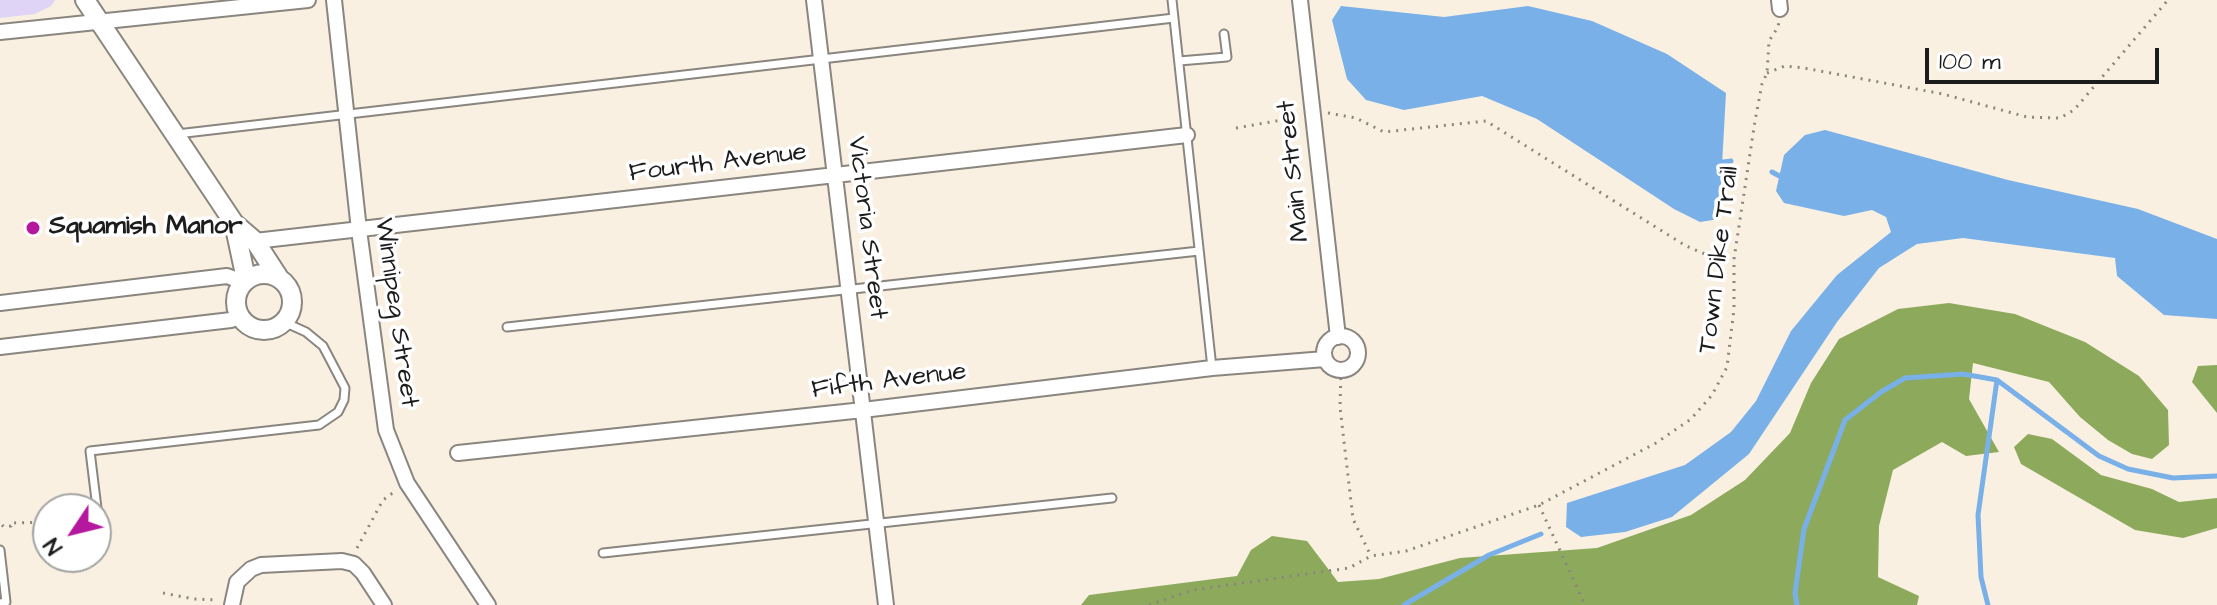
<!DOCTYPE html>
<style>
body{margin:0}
#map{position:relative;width:2217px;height:605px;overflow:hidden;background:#f9f0e2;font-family:"Architects Daughter",sans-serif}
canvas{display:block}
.north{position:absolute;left:32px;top:493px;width:80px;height:80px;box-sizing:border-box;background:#fff;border:2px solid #a4a4a4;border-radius:50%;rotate:235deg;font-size:22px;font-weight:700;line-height:32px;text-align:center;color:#1c1c1c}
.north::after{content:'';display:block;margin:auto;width:28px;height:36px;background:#b5179e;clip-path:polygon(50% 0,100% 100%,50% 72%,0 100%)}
.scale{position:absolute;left:1925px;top:48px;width:234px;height:36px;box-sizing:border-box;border:4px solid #1c1c1c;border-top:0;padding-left:10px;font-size:24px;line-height:28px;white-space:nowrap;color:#1c1c1c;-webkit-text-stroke:6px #fff;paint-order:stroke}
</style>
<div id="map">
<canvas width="2217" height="605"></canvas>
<div class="north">N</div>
<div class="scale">100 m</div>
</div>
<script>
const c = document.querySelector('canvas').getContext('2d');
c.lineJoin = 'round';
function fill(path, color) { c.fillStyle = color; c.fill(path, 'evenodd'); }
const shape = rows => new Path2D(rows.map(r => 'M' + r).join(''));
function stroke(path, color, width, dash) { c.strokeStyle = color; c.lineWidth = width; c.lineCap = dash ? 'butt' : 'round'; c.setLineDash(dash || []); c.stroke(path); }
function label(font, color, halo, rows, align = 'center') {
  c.font = font + ' "Architects Daughter",sans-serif'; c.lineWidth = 7; c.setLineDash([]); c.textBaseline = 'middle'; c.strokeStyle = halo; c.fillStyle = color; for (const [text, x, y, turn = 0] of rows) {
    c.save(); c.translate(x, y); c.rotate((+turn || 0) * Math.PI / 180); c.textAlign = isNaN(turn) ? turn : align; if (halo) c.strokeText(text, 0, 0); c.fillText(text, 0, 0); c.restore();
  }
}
const built = shape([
 [0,0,55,0,51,6,35,14,0,18]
]);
const forest = shape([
 [1949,303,2015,314,2085,342,2139,376,2168,410,2169,445,2152,459,2132,454,2108,440,2080,417,2049,382,1973,363,1969,399,1999,452,1966,456,1942,442,1893,470,1879,526,1878,577,1919,596,1917,605,1081,605,1089,595,1237,576,1251,550,1272,536,1307,541,1338,582,1379,579,1460,558,1597,548,1691,515,1745,480,1790,433,1811,383,1839,339,1898,309],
 [2217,365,2217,413,2192,382,2198,366],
 [2028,434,2052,439,2101,475,2152,489,2179,502,2217,498,2217,528,2183,538,2135,530,2021,464,2014,447]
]);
const water = shape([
 [1341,6,1444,17,1528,6,1592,21,1667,54,1726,93,1719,219,1700,222,1674,209,1537,119,1482,96,1404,110,1366,100,1347,79,1332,20],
 [1825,130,2008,180,2138,209,2217,239,2217,319,2164,315,2117,276,2115,258,1963,238,1917,244,1879,268,1837,322,1749,454,1672,517,1625,532,1581,537,1566,527,1567,503,1685,465,1731,432,1756,401,1791,331,1837,275,1891,232,1886,217,1872,210,1844,216,1784,203,1776,191,1784,155,1805,135]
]);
const stream = shape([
 [1716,163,1731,161],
 [1772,172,1783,178],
 [1404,605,1489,555,1541,534],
 [1797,605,1795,593,1804,529,1845,420,1881,392,1905,378,1963,374,1997,380,2099,456,2128,469,2173,478,2217,476],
 [1988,605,1981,577,1978,515,1997,380]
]);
const path = shape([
 [1767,73,1785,66,1804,68,1943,94,2027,117,2060,118,2074,110,2168,0],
 [1328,113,1356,118,1384,132,1486,121,1686,246,1705,254,1734,259],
 [1236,128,1299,117],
 [1341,370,1340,407,1353,519,1371,556],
 [1539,505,1585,605],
 [2,525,4,527,11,526,11,523,48,522],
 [357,548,383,500,394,492],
 [163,593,194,599,217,600],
 [1149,605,1193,590,1349,568,1371,556,1406,551,1539,505,1656,443,1691,419,1712,395,1727,367,1734,309,1734,259,1755,121,1762,84,1767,73,1769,41,1778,27,1779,21]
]);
const lane = shape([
 [1172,0,1212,368],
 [1179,61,1227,57,1224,34],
 [177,134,1174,18],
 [507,327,1199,251],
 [102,549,90,451,319,425,338,412,344,400,345,388,323,346,306,332,284,322],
 [0,550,6,602,0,603],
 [603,553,1112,498]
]);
const street = shape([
 [334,0,359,230,386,430,407,483,488,605],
 [814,0,886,605],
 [1300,0,1338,337],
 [1779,0,1780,9],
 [0,32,308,0],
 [255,241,1187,135],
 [0,303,227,276,243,282],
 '1324 353a17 17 0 1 1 34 0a17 17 0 1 1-34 0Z',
 [0,347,231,320,239,317],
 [458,453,863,410,1212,368,1325,359],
 [232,605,237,582,251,569,261,565,342,561,354,564,363,573,384,605]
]);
const secondary = shape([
 [85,0,234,223,246,279],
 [234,223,255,241,279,278],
 '236 302a28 28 0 1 1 56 0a28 28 0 1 1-56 0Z'
]);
const markers = [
 [33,228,8,"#b5179e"]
];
const streetNames = [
 ["Fourth Avenue",718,164,-7],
 ["Main Street",1295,171,-96],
 ["Victoria Street",866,228,83],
 ["Town Dike Trail",1720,260,-83],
 ["Winnipeg Street",395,313,82],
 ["Fifth Avenue",889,382,-7]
];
const poiNames = [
 ["Squamish Manor",49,228]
];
fill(built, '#dfd4f5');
fill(forest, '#8daa5c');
fill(water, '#79b0e8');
stroke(stream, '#79b0e8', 5);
stroke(lane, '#8a867f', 11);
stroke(street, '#8a867f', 18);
stroke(secondary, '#8a867f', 22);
stroke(path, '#8a867f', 3, [2, 6]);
stroke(lane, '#fff', 7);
stroke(street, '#fff', 14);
stroke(secondary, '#fff', 18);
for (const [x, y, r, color] of markers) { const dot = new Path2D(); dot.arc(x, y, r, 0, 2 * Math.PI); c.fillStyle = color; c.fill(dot); stroke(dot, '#fff', 3); }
label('26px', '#1c1c1c', '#fff', streetNames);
label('bold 26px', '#1c1c1c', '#fff', poiNames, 'left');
</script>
